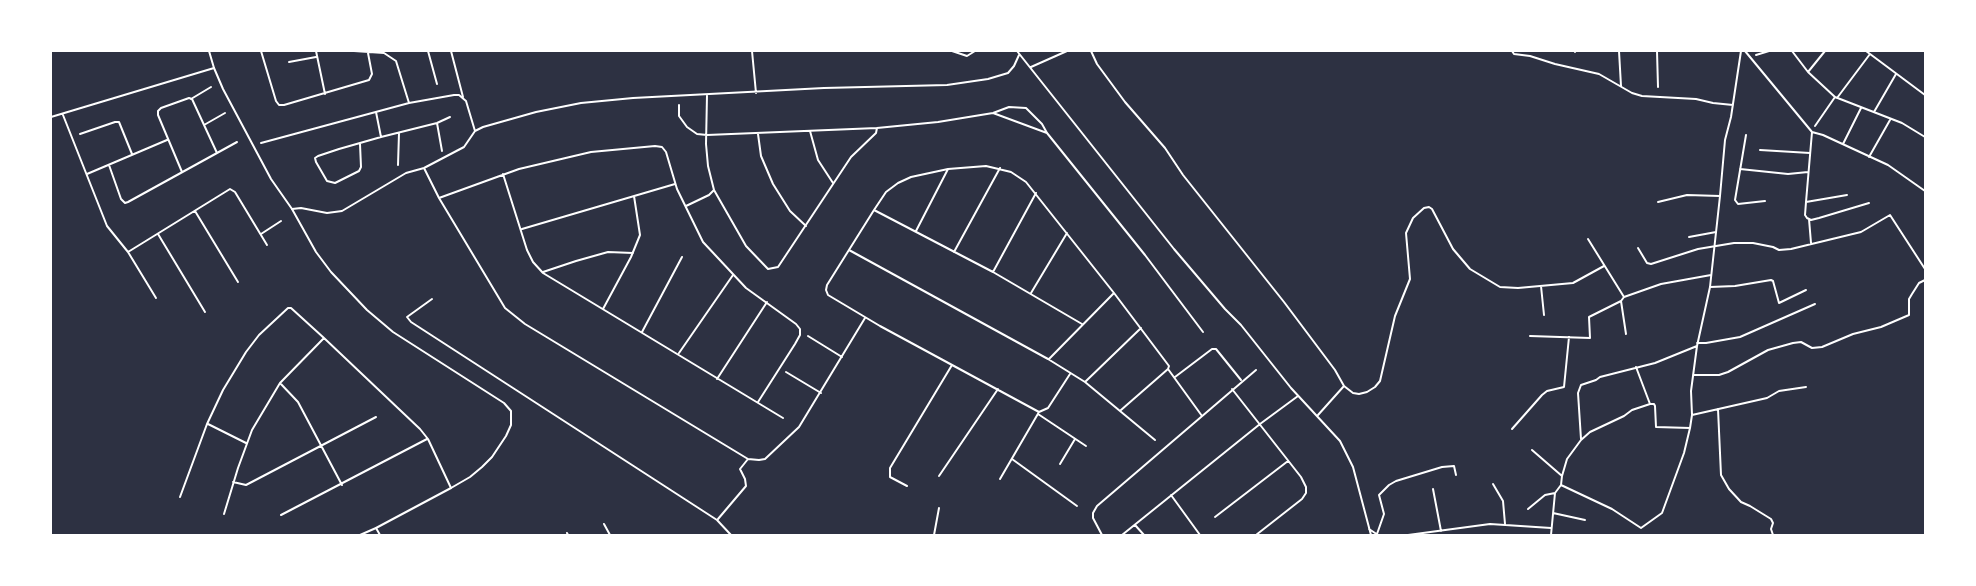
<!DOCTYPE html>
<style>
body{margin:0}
#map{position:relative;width:1976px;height:586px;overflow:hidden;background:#2d3142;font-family:"Nunito Sans",sans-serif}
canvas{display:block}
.frame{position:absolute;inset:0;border:52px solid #fff;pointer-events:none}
</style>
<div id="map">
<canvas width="1976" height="586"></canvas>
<div class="frame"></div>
</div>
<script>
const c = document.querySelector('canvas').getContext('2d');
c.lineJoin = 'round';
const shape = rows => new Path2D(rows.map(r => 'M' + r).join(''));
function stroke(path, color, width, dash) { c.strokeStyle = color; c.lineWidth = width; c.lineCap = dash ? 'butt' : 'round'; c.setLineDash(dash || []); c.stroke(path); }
const minor = shape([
 [261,51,276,101,279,105,284,105,369,80,372,74,368,53],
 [316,51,325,94],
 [354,51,384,53,396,61,409,103],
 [428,51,437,84],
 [451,51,463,97],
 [752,51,756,93],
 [952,51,967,56,975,51],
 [1017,51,1174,249,1225,309,1241,325,1291,388,1340,441,1353,467,1371,535],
 [1091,51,1097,64,1125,102,1165,148,1183,175,1284,302,1335,370,1344,386,1353,393,1359,394,1367,392,1375,387,1380,381,1395,316,1410,279,1406,233,1413,218,1424,208,1429,207,1432,209,1453,249,1470,269,1500,287,1518,288,1573,283,1604,266],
 [1512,51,1514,54,1530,56,1555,64,1599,74,1632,93,1642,96,1696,99,1713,103,1733,105],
 [1575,51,1575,52],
 [1619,51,1621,86],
 [1657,51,1658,87],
 [1745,51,1812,132,1823,135,1888,165,1925,191],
 [1792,51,1808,72,1835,97,1902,123,1925,137],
 [1866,51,1925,95],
 [1756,55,1769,51],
 [289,62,316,57],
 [1031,67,1067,51],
 [1808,72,1825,51],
 [707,95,706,144,708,166,714,190,746,246,768,269,778,267,851,157,876,133,877,128],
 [1837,98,1870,54],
 [191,99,211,87],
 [679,105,679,116,687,127,697,134,707,135,877,128,938,122,993,113,1009,107,1026,108,1042,124,1047,133,1145,255,1203,332],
 [376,112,381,137],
 [1874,112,1896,74],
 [993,113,1047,133],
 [63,115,107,226,128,252,156,298],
 [51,117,214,68],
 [437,123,442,151],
 [204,125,225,113],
 [1815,126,1835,97],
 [810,131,818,160,833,183],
 [1812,132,1806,202,1805,215,1807,218,1811,220,1819,218,1869,203],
 [80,134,115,122,119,122,132,154],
 [758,134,761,156,773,184,790,211,806,226],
 [1746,135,1735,200,1738,204,1765,201],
 [261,143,409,103,454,95,459,95,466,101,475,131],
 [360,144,361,167,359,171,335,183,327,181,316,162,315,158,318,156,339,149,381,137,437,123,450,117],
 [1843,144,1861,108],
 [1760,150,1810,153],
 [1869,157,1890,120],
 [109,165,121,199,125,203,128,202,237,142],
 [398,165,399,133],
 [424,168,439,198,505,308,525,324,748,459,759,460,765,459,799,427,865,318],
 [1740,169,1788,174,1808,172],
 [182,172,158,115,158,111,161,108,189,98,192,99,217,153],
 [87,174,167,140],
 [503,174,527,250,533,262,543,273,783,418],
 [439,198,519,169,591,152,655,146,662,147,666,152,677,189,703,242,746,288,796,324,800,329,800,335,795,344,758,402],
 [1658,202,1687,195,1720,196],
 [1806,202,1847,195],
 [686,206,709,195,714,190],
 [292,209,301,208,327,213,342,211,406,173,424,168,464,147,475,131,483,127,536,112,581,103,633,98,824,88,947,85,988,79,1008,73,1014,66,1019,55],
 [874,210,993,272,1082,324],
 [195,211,238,282],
 [1809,219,1811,243],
 [522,229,675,184],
 [916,231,948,169],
 [158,234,205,312],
 [261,234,281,221],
 [1689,237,1716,232],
 [1588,239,1624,297],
 [1638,248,1647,263,1651,264,1698,249,1734,243,1753,243,1773,247,1779,250,1791,249,1861,232,1890,215,1925,269],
 [849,250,1048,359,1085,382,1155,440],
 [128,252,230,189,235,192,267,245],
 [954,252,1000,168],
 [543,272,576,261,608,252,633,253],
 [993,272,1036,193],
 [1541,286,1544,315],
 [1710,287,1735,286,1771,280,1773,281,1779,303,1806,290],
 [1031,293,1067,233],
 [432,299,407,317,411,322,717,520,731,535],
 [603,309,631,257,640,235,634,196],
 [642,332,682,257],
 [1626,334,1621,301,1624,297,1661,284,1711,275],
 [808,336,842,357],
 [1530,336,1590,338,1589,317,1621,301],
 [1697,343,1706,343,1740,337,1815,304],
 [679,353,733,275],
 [1049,359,1114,293],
 [1636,367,1650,404],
 [1168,369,1202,416],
 [786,372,821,393],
 [1693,375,1719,375,1728,372,1768,350,1793,343,1801,342,1812,348,1822,347,1853,334,1881,327,1909,315,1909,299,1912,294,1919,283,1925,280],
 [1175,377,1212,349,1216,349,1241,380],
 [717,379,767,302],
 [1085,382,1141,328],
 [280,383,298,402,342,485],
 [1232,389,1301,477,1306,487,1306,493,1302,499,1256,535],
 [1718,409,1721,475,1729,489,1741,502,1750,506,1771,519,1773,523,1771,529,1773,535],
 [1039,412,880,326,828,295,826,290,827,285,874,210,886,192,898,183,911,177,948,169,986,166,1011,172,1026,182,1114,293,1169,366,1168,369,1121,410],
 [1038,414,1086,446],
 [1318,415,1344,386],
 [1692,415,1767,398,1779,391,1806,387],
 [208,424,246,443],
 [1690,428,1656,427,1655,406,1654,404,1650,404,1632,410,1624,416,1590,432,1581,440,1567,459,1562,476,1561,485,1612,509,1641,528,1662,513,1684,453,1690,428,1692,415,1691,391,1697,346,1710,287,1720,196,1725,140,1731,117,1741,51],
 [1512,429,1542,395,1547,391,1564,387,1569,337],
 [1581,439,1578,393,1581,385,1596,380,1600,377,1655,363,1697,346],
 [1532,450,1562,476],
 [1012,459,1077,506],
 [1060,464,1075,439],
 [939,476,998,389],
 [1000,479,1039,412,1048,408,1070,374],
 [233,482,246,485,376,417],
 [1493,484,1503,501,1505,524],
 [907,486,890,477,890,468,952,365],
 [1433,489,1441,531],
 [1171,495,1200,535],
 [180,497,207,424,223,390,246,352,259,335,288,308,291,308,324,338,420,429,428,439,451,488],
 [1528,509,1545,495,1555,493],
 [1553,513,1585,520],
 [224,514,238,468,252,430,280,383,324,338],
 [281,515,427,439],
 [1215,517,1288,461],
 [718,519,746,486,745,479,740,469,748,459],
 [604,524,610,535],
 [1135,525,1144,535],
 [376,528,380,535],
 [1369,529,1378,535],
 [567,533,568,535],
 [1377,534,1384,514,1379,495,1389,485,1396,481,1442,467,1454,466,1456,475],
 [934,535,939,508],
 [1102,535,1093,518,1093,513,1097,506,1256,370],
 [1122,535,1260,424,1298,396],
 [1408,535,1490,524,1551,528],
 [1551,535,1555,493,1561,485]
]);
const tertiary = shape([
 [209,51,214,68,223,89,271,179,292,209,316,252,331,272,367,310,393,332,504,403,511,411,511,425,506,436,492,457,482,467,470,477,451,488,376,528,360,535]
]);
stroke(minor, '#fff', 2);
stroke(tertiary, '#fff', 2);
</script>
